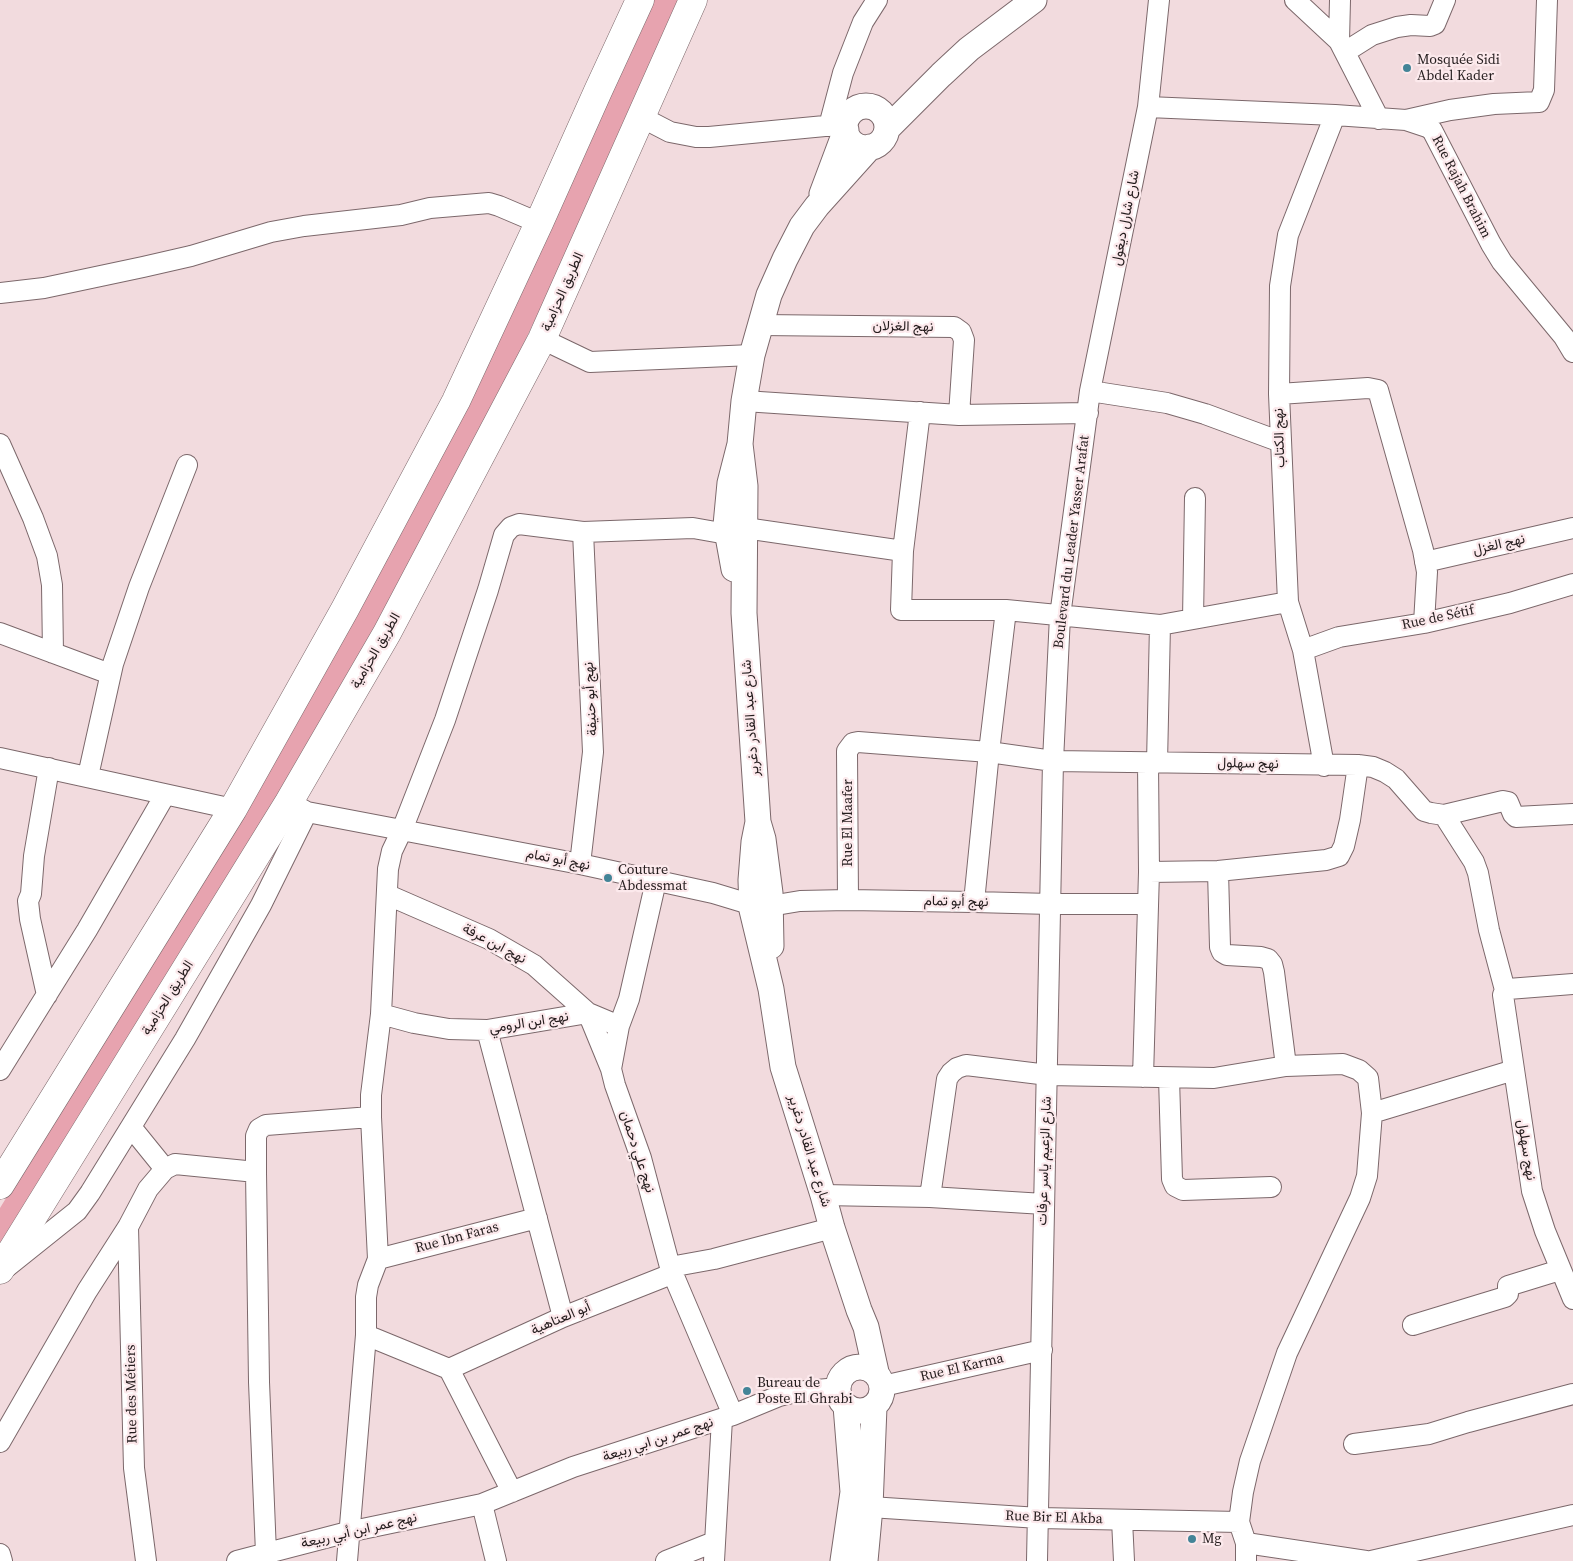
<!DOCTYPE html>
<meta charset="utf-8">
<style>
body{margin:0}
canvas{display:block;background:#f2dbde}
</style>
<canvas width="1573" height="1561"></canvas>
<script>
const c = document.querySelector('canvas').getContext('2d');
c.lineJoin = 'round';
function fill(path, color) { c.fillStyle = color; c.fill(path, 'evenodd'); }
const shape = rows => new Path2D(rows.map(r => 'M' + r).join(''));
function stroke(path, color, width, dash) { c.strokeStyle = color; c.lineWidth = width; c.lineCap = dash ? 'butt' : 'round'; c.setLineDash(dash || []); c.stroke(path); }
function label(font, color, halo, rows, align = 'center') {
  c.font = font + ' "Source Serif 4",Vazirmatn,serif'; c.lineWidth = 4.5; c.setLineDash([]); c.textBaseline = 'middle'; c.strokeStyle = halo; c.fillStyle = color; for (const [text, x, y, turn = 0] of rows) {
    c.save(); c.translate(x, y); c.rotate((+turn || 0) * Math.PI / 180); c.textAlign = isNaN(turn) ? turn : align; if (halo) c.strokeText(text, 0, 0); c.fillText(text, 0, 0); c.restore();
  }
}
const green = shape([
 [653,0,686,0,489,417,379,626,279,797,0,1247,0,1208,260,785]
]);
const minor = shape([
 [1295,0,1339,41,1379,119],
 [1339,41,1340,0],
 [1345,52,1372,35,1397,27,1411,25,1430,26,1435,24,1445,0],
 [1148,107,1335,115,1406,120,1427,127,1432,130,1491,244,1502,262,1564,337,1573,352],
 [641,117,670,132,696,137,709,137,846,124],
 [1406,120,1450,110,1494,104,1539,102,1544,90,1547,0],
 [829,126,843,73,863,22,877,0],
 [0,293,44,288,143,267,191,256,271,232,304,226,401,215,430,208,489,203,499,206,539,223],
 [760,325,954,327,961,332,964,340,959,415],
 [542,339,590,362,752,355],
 [1090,391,1167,403,1205,414,1281,442],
 [1279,394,1368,388,1378,390,1423,550,1427,572,1424,623],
 [744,401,959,415,1088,413],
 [920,412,903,551,901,610,1006,610],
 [0,444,33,518,47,556,52,585,53,653],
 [1425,562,1573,528],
 [1193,619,1195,498],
 [0,633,110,674],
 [1303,650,1339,637,1424,623,1510,603,1573,584],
 [0,758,233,809],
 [1157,763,1160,625],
 [1324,766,1303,650,1288,602,1279,394,1280,286,1288,235,1335,115],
 [88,776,113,664,139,587,187,465],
 [289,802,307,812,580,864,713,893,756,906,770,906,800,901,848,900,974,902,1051,904,1147,904],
 [1444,815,1474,862,1478,873,1489,930,1505,990],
 [580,864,593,752,583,532],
 [1218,871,1220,947,1222,952,1227,955,1261,957,1268,959,1272,964,1274,972,1286,1066],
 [1149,872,1218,871,1326,860,1339,856,1344,846,1350,820,1358,765],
 [656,881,629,999,619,1026,611,1069,615,1085,641,1158,670,1267,733,1415],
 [388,895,489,939,534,965,588,1013,619,1026],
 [848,900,847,751,853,743,858,742,989,752,1053,761,1358,765,1373,767,1385,772,1396,779,1424,811,1431,813,1444,815,1503,801,1508,802,1513,814,1516,817,1573,814],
 [974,902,989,752,1006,610,1160,625,1288,602],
 [1573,984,1508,989,1505,990,1503,995,1532,1191,1545,1231,1573,1299],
 [47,995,30,919,28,901,31,894,34,856,49,768],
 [588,1013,611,1069],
 [381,1014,414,1023,449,1029,487,1030,588,1013],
 [487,1030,563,1317],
 [0,1070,87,930,165,795],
 [1143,1077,1149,872,1148,763],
 [1169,1078,1172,1179,1175,1186,1183,1190,1271,1187],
 [1372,1113,1514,1070],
 [131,1127,165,1169],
 [256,1172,259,1382,266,1553],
 [823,1195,930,1197,1044,1204],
 [930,1197,947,1079,951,1073,957,1068,966,1065,1048,1075,1214,1078,1286,1066,1343,1064,1359,1070,1368,1078,1372,1113,1367,1176,1360,1198,1287,1353,1250,1461,1243,1492,1239,1522,1246,1543,1246,1561],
 [128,1227,134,1468,146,1561],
 [378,1259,537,1218],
 [7,1267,77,1211,90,1193,185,1039,261,905,307,812],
 [670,1267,714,1259,832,1228],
 [1413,1325,1505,1297,1508,1294,1508,1286,1560,1270],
 [366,1335,449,1369,512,1492],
 [449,1369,563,1317,674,1273],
 [883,1386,1042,1350],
 [0,1442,87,1291,128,1227,148,1189,165,1169,175,1164,256,1172,256,1136,259,1129,266,1125,371,1117],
 [1354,1444,1429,1434,1468,1422,1573,1394],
 [482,1504,496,1561],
 [870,1507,1039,1518,1239,1522],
 [1122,1520,1124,1561],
 [1246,1543,1366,1561],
 [0,1554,2,1561],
 [237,1561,348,1532,482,1504,573,1467,733,1415,779,1396,796,1392,838,1388],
 [347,1561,366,1335,366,1297,368,1285,378,1259,371,1117,371,1095,381,1014,388,869,392,851,402,830,445,720,488,590,504,535,511,527,519,524,583,532,693,528,727,534,737,533,745,528,903,551],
 [666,1561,714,1542],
 [714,1561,722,1419],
 [1037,1561,1053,761,1060,616,1090,391,1148,107,1159,0],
 [1371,1561,1573,1515]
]);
const major = shape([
 '845 127a21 21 0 1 1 42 0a21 21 0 1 1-42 0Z',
 [887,129,941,75,969,49,1034,0],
 [822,194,846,130],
 [740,444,745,486,744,613,758,822,763,839,770,893,771,946],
 [734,569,726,525,730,483,740,444,744,401,752,355,769,295,785,259,802,226,817,206,870,147],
 [758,822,754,842,751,880,752,910,771,989,783,1067,823,1195,832,1228,859,1310,866,1327,876,1372],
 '838 1389a22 22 0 1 1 44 0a22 22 0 1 1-44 0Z',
 [843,1561,853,1492,846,1406],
 [865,1561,870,1507,874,1407]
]);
const highway = shape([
 [0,1185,233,809,345,609,456,401,539,223,598,91,640,0],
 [0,1270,289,802,387,633,542,339,693,0]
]);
const markers = [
 [1407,68,5,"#438497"],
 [608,878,5,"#438497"],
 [747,1391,5,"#438497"],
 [1192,1539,5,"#438497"]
];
const poiNames = [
 ["Mosquée Sidi",1417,60],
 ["Abdel Kader",1417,76],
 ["Couture",618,870],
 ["Abdessmat",618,886],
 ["Bureau de",757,1383],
 ["Poste El Ghrabi",757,1399],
 ["Mg",1202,1539]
];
const streetNames = [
 ["Rue Rajah Brahim",1461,187,63],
 ["شارع شارل ديغول",1126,218,-79],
 ["الطريق الحزامية",563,292,-66],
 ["نهج الغزلان",903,327,1],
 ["نهج الكتاب",1280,438,-92],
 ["Boulevard du Leader Yasser Arafat",1072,542,-83],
 ["نهج الغزل",1499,545,-13],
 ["Rue de Sétif",1438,618,-12],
 ["الطريق الحزامية",376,651,-60],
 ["نهج أبو حنيفة",591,699,-93],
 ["شارع عبد القادر دغرير",751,718,-94],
 ["نهج سهلول",1248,764,1],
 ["Rue El Maafer",848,823,-90],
 ["نهج أبو تمام",558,860,11],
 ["نهج أبو تمام",956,902,1],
 ["نهج ابن عرفة",494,944,28],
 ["الطريق الحزامية",168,998,-58],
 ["نهج ابن الرومي",529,1023,-9],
 ["نهج سهلول",1526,1150,81],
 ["شارع عبد القادر دغرير",809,1151,73],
 ["نهج علي دحمان",637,1152,72],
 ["شارع الزعيم ياسر عرفات",1045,1161,-88],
 ["Rue Ibn Faras",457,1238,-15],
 ["أبو العتاهية",561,1319,-23],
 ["Rue El Karma",962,1368,-13],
 ["Rue des Métiers",132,1394,-91],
 ["نهج عمر بن ابي ربيعة",658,1440,-18],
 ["Rue Bir El Akba",1054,1518,2],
 ["نهج عمر ابن أبي ربيعة",359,1531,-13]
];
fill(green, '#e7a3af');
stroke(minor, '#7c686b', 22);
stroke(major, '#7c686b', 27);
stroke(highway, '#7c686b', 29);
stroke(minor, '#fff', 20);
stroke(major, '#fff', 25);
stroke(highway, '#fff', 28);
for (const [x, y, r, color] of markers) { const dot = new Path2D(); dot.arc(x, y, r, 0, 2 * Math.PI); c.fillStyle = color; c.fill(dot); stroke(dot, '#fce9ec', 2); }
label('14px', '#241c1d', '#fce9ec', poiNames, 'left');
label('14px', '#241c1d', '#fce9ec', streetNames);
</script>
